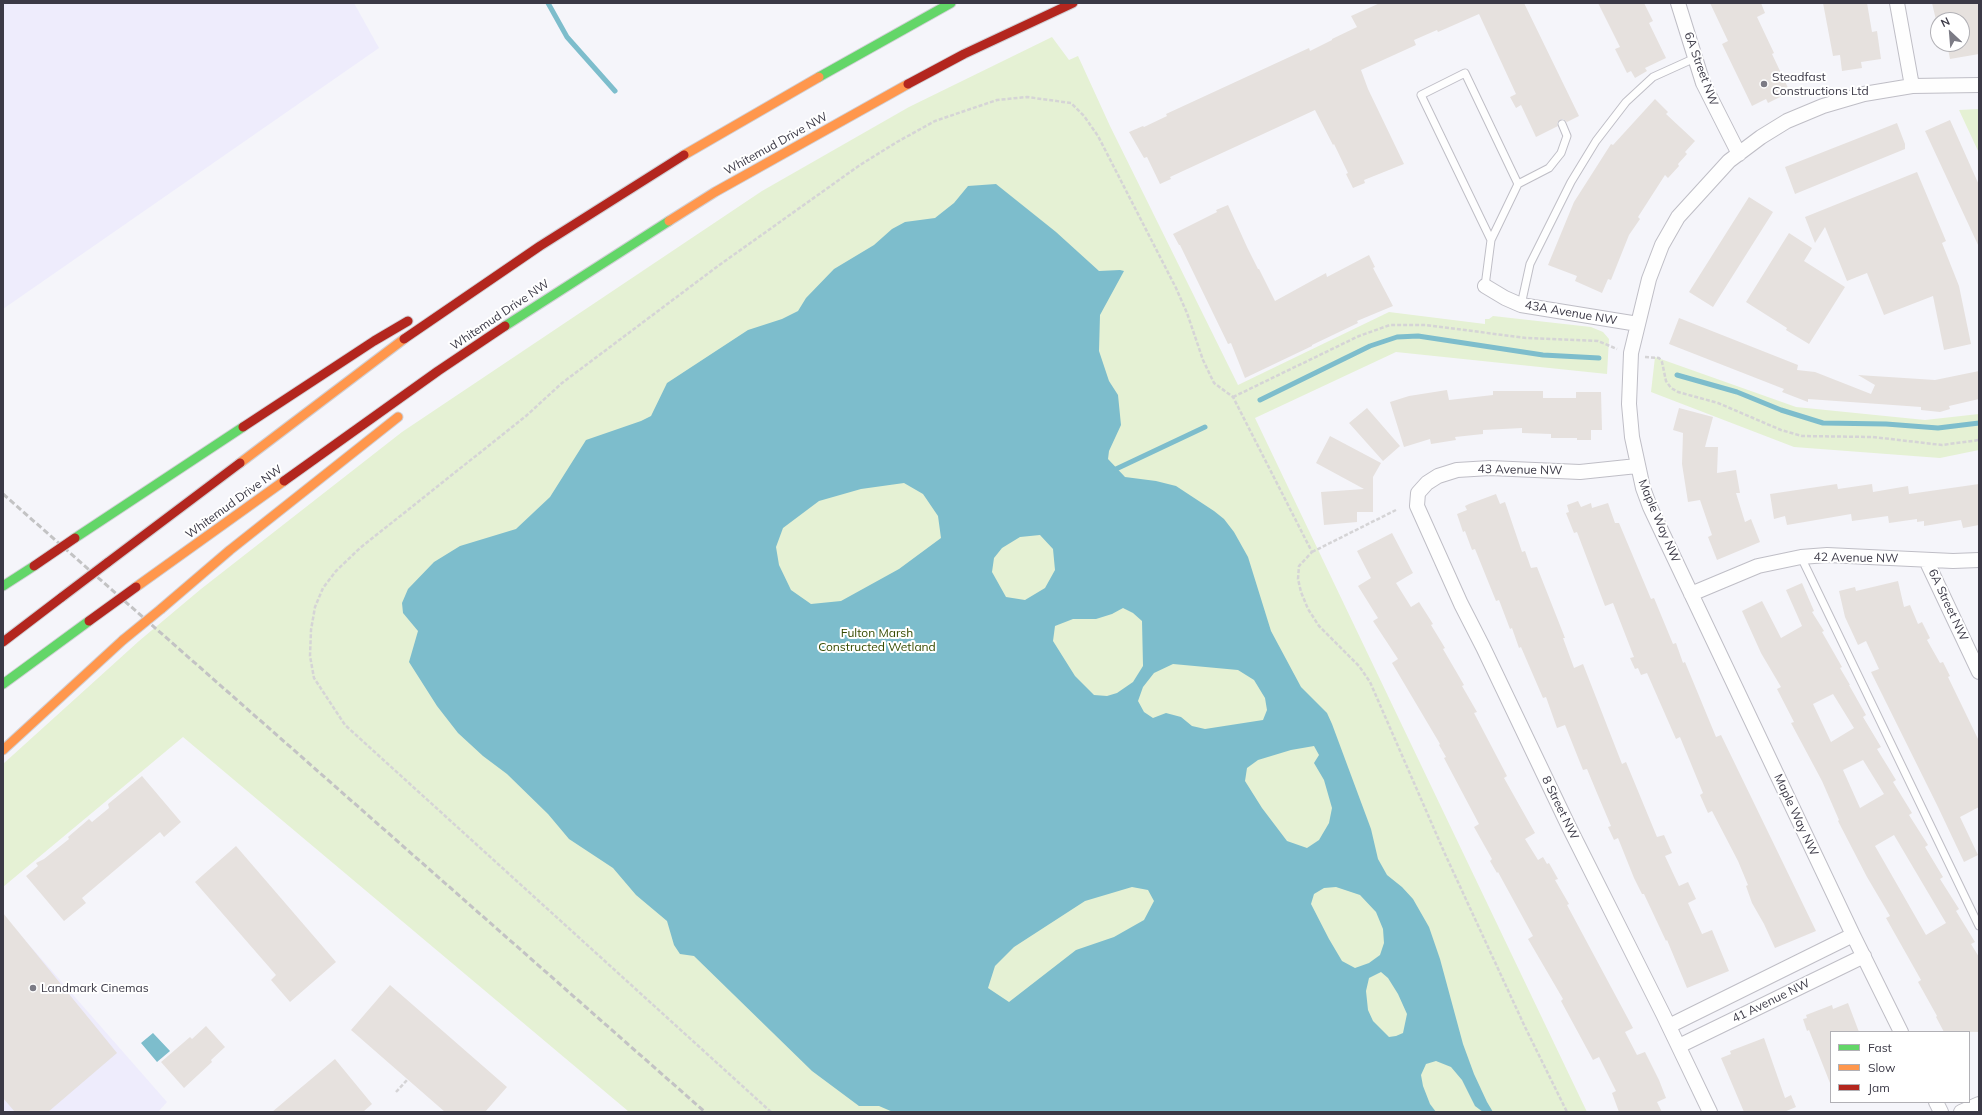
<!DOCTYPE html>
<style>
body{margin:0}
#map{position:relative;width:1982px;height:1115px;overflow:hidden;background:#f5f5fa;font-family:Mulish,sans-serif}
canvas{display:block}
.frame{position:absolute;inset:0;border:4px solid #3b3946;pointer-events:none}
.legend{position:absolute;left:1830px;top:1031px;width:140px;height:72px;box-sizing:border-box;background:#fff;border:1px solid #b1b0b5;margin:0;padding:5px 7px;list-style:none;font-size:12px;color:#3b3946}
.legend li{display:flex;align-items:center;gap:8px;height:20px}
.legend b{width:20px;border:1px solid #b1b0b5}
.north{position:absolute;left:1930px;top:12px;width:40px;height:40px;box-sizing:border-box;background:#fff;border:1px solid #b1b0b5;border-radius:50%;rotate:334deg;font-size:11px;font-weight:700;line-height:16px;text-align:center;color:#3b3946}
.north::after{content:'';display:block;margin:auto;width:14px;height:18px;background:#7c7b85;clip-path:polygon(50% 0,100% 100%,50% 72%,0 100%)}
</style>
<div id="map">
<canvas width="1982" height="1115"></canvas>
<div class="frame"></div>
<ul class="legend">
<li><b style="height:5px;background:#63d668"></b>Fast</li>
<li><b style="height:5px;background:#ff974d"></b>Slow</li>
<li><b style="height:5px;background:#b3261e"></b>Jam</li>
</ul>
<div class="north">N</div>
</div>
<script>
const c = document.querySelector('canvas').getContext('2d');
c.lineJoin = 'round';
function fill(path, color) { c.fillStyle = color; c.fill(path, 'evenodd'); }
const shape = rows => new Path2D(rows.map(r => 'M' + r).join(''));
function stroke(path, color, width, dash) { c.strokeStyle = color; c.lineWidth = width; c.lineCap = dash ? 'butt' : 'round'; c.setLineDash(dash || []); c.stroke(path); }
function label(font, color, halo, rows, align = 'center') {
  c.font = font + ' Mulish,sans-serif'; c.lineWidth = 4; c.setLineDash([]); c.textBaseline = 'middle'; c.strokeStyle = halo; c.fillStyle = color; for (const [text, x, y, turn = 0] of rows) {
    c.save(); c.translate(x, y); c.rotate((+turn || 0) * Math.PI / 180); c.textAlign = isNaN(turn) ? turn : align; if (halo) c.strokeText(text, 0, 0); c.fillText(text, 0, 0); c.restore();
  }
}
const built = shape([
 [3,3,354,3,379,48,3,309],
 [3,915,167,1102,158,1112,3,1112]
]);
const green = shape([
 [1052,37,1069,60,1078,56,1110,126,1238,385,1389,312,1485,324,1485,319,1489,319,1493,316,1591,327,1603,332,1609,339,1607,374,1396,352,1255,418,1587,1112,627,1112,628,1111,183,737,3,887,3,764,139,641,201,589,402,432,762,191,909,107],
 [1979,109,1979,153,1959,110],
 [1655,357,1796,407,1925,420,1979,414,1979,450,1940,458,1794,447,1651,392]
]);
const water = shape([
 [996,184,1056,232,1099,271,1120,270,1124,271,1100,315,1099,351,1109,381,1118,395,1121,425,1109,451,1108,459,1125,477,1156,481,1176,486,1214,511,1224,519,1234,532,1248,557,1271,631,1301,687,1327,713,1332,724,1371,829,1378,859,1387,875,1402,887,1413,899,1429,927,1440,959,1463,1044,1474,1074,1487,1102,1493,1112,1483,1112,1475,1106,1462,1080,1451,1067,1436,1061,1426,1064,1421,1075,1423,1086,1430,1104,1436,1112,893,1112,879,1106,859,1106,812,1071,694,956,680,954,674,945,667,921,636,895,613,868,569,839,548,814,507,774,483,756,458,733,437,706,409,662,418,631,403,613,402,603,408,589,434,562,460,546,516,529,550,497,586,440,641,421,651,416,667,383,748,330,782,319,798,311,806,298,834,269,874,245,892,229,905,222,935,218,954,203,968,186],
 [904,483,923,494,938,516,941,538,899,569,841,601,811,604,791,590,779,565,776,547,783,528,819,501,861,489],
 [1040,535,1053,549,1055,570,1045,588,1025,600,1006,597,992,572,994,558,1002,548,1020,537],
 [1123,608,1133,613,1142,621,1143,666,1133,682,1117,693,1107,696,1094,695,1075,676,1053,641,1055,626,1073,619,1096,619,1112,614],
 [1173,664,1238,670,1254,680,1265,698,1267,710,1263,720,1205,729,1192,726,1181,717,1166,713,1153,718,1144,712,1138,701,1143,687,1154,673],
 [1314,746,1319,755,1314,763,1324,780,1332,808,1329,823,1319,840,1307,848,1287,841,1262,808,1245,781,1247,768,1258,760,1291,750],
 [1132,887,1148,890,1154,901,1144,920,1114,937,1076,950,1009,1002,988,988,995,966,1014,947,1085,901],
 [1336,887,1360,895,1376,912,1383,929,1384,943,1380,955,1369,963,1355,968,1342,961,1329,939,1311,904,1314,894,1324,888],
 [1381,972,1388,978,1398,994,1407,1014,1403,1033,1396,1036,1389,1037,1373,1021,1368,1010,1366,991,1369,978],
 [153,1033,170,1051,157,1062,141,1043]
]);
const stream = shape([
 [548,3,567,37,615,91],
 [1677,375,1737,392,1781,410,1823,423,1886,424,1938,428,1979,423],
 [1260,400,1370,346,1397,337,1418,336,1543,355,1599,358],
 [1116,469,1205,427]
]);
const building = shape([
 [1380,3,1524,3,1579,116,1567,122,1563,119,1560,120,1557,123,1558,126,1536,137,1521,105,1516,108,1510,97,1516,94,1479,14,1438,32,1437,30,1414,40,1416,45,1361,70,1368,89,1404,164,1364,180,1365,183,1353,188,1346,174,1348,173,1334,144,1333,145,1315,110,1170,177,1171,179,1160,184,1147,157,1144,158,1129,132,1143,126,1144,127,1167,116,1166,114,1309,48,1310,51,1332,40,1332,39,1357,27,1351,16],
 [1598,3,1644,3,1653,21,1649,23,1666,58,1645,68,1647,71,1635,78,1631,71,1627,73,1615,49,1620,47],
 [1710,3,1761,3,1765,13,1757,17,1774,53,1772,54,1789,90,1781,93,1782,96,1768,103,1766,99,1752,106,1722,44,1728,41],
 [1823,3,1867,3,1872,32,1877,31,1881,59,1861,62,1862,68,1842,71,1840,55,1833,56],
 [1932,3,1979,3,1979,54,1950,59,1947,44,1962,44,1962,20,1936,20],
 [1655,99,1668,112,1666,114,1695,141,1685,152,1687,154,1678,164,1679,166,1668,178,1665,175,1638,217,1640,219,1629,235,1611,280,1608,279,1602,293,1575,281,1577,276,1548,265,1574,202,1611,144,1613,145],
 [1950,120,1979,185,1979,247,1925,131],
 [1897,123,1905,144,1905,149,1795,194,1785,167],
 [1917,172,1946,241,1942,243,1959,286,1971,344,1944,350,1933,296,1884,315,1867,273,1847,281,1825,227,1815,243,1805,217],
 [1749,197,1773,212,1713,307,1689,292],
 [1228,205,1247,247,1258,269,1259,269,1275,301,1326,273,1327,277,1369,255,1375,267,1373,268,1393,306,1357,321,1358,323,1312,345,1312,346,1245,378,1231,343,1228,344,1180,245,1179,245,1173,234,1217,212,1216,210],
 [1789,233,1812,248,1804,261,1845,287,1809,344,1786,330,1787,328,1746,302],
 [1679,318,1798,365,1797,370,1815,372,1871,394,1875,385,1858,375,1935,380,1979,371,1979,399,1949,406,1950,409,1940,412,1921,410,1921,407,1808,399,1808,402,1782,392,1784,389,1669,344],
 [1447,390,1449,400,1493,395,1493,391,1543,391,1543,398,1576,398,1576,392,1601,392,1602,430,1591,430,1591,440,1577,440,1577,438,1551,438,1551,434,1522,433,1522,428,1483,430,1483,434,1455,437,1456,440,1431,444,1430,439,1404,447,1390,402,1409,396],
 [1367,408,1400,446,1383,461,1349,423],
 [1679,408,1713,417,1705,447,1718,447,1717,473,1736,470,1740,493,1736,493,1745,522,1751,519,1760,542,1717,560,1708,537,1712,535,1700,500,1688,502,1682,464,1683,433,1673,430],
 [1330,436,1381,463,1373,477,1373,512,1357,512,1357,522,1324,525,1321,492,1364,489,1316,463],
 [1837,484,1838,489,1872,484,1873,492,1908,486,1909,494,1979,484,1979,525,1963,528,1961,520,1924,526,1924,521,1917,522,1917,519,1889,523,1888,516,1852,521,1851,514,1787,525,1785,516,1774,519,1770,494],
 [1496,494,1500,504,1505,502,1522,552,1525,551,1531,568,1537,567,1565,638,1563,638,1574,668,1583,664,1622,764,1626,762,1657,837,1664,835,1672,853,1665,856,1679,886,1688,882,1696,899,1688,903,1702,934,1712,930,1729,971,1687,988,1667,940,1666,941,1644,894,1642,894,1634,878,1618,838,1614,840,1608,827,1611,826,1597,793,1587,769,1583,770,1565,725,1557,728,1546,697,1543,698,1521,647,1519,648,1512,628,1510,629,1499,600,1496,601,1475,549,1472,550,1465,531,1463,532,1457,514,1467,510,1465,506,1469,504],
 [1578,501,1581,507,1591,503,1592,508,1608,503,1615,523,1619,523,1651,599,1654,598,1673,644,1676,643,1683,663,1685,662,1716,737,1721,735,1816,931,1775,948,1764,924,1752,903,1746,886,1748,885,1738,861,1712,811,1708,813,1700,795,1703,793,1680,737,1676,739,1647,673,1641,675,1638,668,1635,669,1630,658,1634,657,1613,603,1605,606,1577,532,1574,533,1566,513,1569,512,1567,505],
 [1392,533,1413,573,1396,583,1411,607,1419,602,1433,624,1431,625,1445,648,1443,649,1464,685,1462,686,1477,712,1474,713,1507,776,1504,778,1535,833,1525,839,1538,860,1543,857,1547,864,1549,863,1558,879,1555,880,1569,904,1567,905,1633,1028,1625,1032,1637,1055,1645,1052,1659,1080,1666,1098,1657,1102,1662,1112,1619,1112,1612,1093,1616,1091,1599,1057,1593,1060,1561,1001,1563,999,1528,939,1533,936,1498,872,1497,873,1490,861,1492,859,1474,827,1479,824,1444,758,1446,757,1439,745,1440,744,1392,663,1398,659,1373,621,1378,618,1358,586,1371,578,1357,551],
 [1898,581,1904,607,1910,605,1918,624,1922,622,1930,638,1927,640,1940,663,1943,662,1950,676,1948,677,1979,741,1979,807,1960,817,1978,855,1964,862,1938,807,1871,672,1879,669,1866,641,1858,645,1845,617,1839,591,1855,587,1856,591],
 [1802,583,1814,611,1812,612,1824,631,1822,632,1842,667,1840,668,1850,685,1849,685,1866,715,1863,717,1881,747,1877,749,1896,780,1893,782,1912,813,1909,815,1928,845,1925,847,1943,877,1940,879,1959,909,1956,911,1975,942,1971,944,1979,957,1979,1032,1944,1032,1936,1017,1937,1016,1918,982,1921,980,1886,918,1890,916,1867,877,1838,821,1839,820,1822,781,1791,723,1794,722,1777,689,1781,687,1761,653,1742,611,1762,601,1781,638,1802,626,1786,590],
 [1833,694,1854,728,1831,742,1813,704],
 [1863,760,1884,794,1860,808,1843,770],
 [1894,835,1946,923,1926,935,1875,846],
 [142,776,181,822,164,837,160,832,82,898,86,903,64,921,26,876,38,866,36,863,44,859,69,839,68,837,89,819,92,822,109,808,108,804],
 [236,846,336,962,290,1002,271,980,276,975,195,882],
 [3,913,117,1053,48,1112,15,1112,3,1098],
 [390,985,507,1087,485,1112,445,1112,351,1030],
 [1848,1003,1859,1032,1831,1032,1830,1083,1809,1030,1807,1031,1803,1019,1807,1018,1806,1015,1832,1005,1833,1009],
 [206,1026,225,1047,211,1060,212,1062,184,1088,161,1062,190,1037,192,1039],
 [1764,1038,1785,1098,1791,1095,1796,1107,1784,1112,1744,1112,1721,1058,1731,1054,1730,1051],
 [335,1059,372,1104,363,1112,272,1112]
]);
const path = shape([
 [1645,357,1659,358,1662,362,1666,381,1671,388,1678,392,1718,403,1781,430,1802,436,1873,437,1942,445,1979,440],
 [1233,397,1359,336,1390,325,1426,325,1526,338,1598,341,1617,349],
 [1312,552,1396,510],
 [396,1092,408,1079],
 [771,1112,345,725,314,678,310,656,311,630,315,607,323,588,336,571,360,548,526,416,562,383,718,266,860,165,897,142,935,121,997,100,1027,97,1071,103,1084,116,1098,136,1176,288,1187,313,1203,360,1214,383,1233,397,1312,552,1299,566,1298,579,1301,592,1308,609,1319,626,1359,666,1370,682,1445,854,1525,1027,1567,1112]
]);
const lane = shape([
 [1518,184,1549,168,1561,153,1567,136,1562,124],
 [1485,286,1491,240,1421,95,1465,73,1518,184,1491,240],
 [1521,305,1530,264,1571,182,1596,141,1626,102,1653,77,1695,58],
 [1801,557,1979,926]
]);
const street = shape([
 [1678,3,1703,83,1739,154],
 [1897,3,1912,86],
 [1485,286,1505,298,1521,305,1638,324],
 [1637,466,1580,472,1490,468,1457,470,1438,476,1427,483,1418,493,1417,506,1461,604,1483,647,1569,827,1663,1014,1710,1112],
 [1926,560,1979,672],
 [1691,594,1758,566,1801,557,1827,555,1953,561,1979,560],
 [1669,1026,1853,935],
 [1901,1032,1853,935,1650,507,1643,488,1632,437,1629,404,1631,353,1649,279,1662,245,1678,217,1729,161,1761,137,1787,121,1823,106,1864,94,1912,86,1979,85],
 [1679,1046,1864,956],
 [1936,1102,1941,1112],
 [1961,1112,1979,1104]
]);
const fast = shape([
 [819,77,951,3],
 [505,326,669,221],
 [75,538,243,427],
 [3,586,34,566],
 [3,684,89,621]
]);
const slow = shape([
 [684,155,819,77],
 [669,221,715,192,908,84],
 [240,463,404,339],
 [136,587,284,481],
 [161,609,230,550,398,417],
 [3,750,123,640]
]);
const jam = shape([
 [908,84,964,54,1073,3],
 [404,339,540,246,684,155],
 [243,427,374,341,408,321],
 [284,481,438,371,505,326],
 [107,563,240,463],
 [3,642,62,597]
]);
const rail = shape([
 [3,494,705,1112]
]);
const slowBridge = shape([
 [123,640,161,609]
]);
const jamBridge = shape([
 [34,566,75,538],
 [62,597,107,563],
 [89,621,136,587]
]);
const markers = [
 [1764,84,4,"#7c7b85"],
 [33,988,4,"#7c7b85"]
];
const streetNames = [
 ["6A Street NW",1701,69,70],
 ["Whitemud Drive NW",776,144,-29],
 ["43A Avenue NW",1571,313,10],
 ["Whitemud Drive NW",500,315,-34],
 ["43 Avenue NW",1520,470,1],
 ["Whitemud Drive NW",234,502,-36],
 ["Maple Way NW",1659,521,67],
 ["42 Avenue NW",1856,558,1],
 ["6A Street NW",1948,605,65],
 ["8 Street NW",1560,808,64],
 ["Maple Way NW",1796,815,65],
 ["41 Avenue NW",1771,1001,-26]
];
const poiNames = [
 ["Steadfast",1772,77],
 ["Constructions Ltd",1772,91],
 ["Landmark Cinemas",41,988]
];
const parkNames = [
 ["Fulton Marsh",877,633],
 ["Constructed Wetland",877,647]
];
fill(built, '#eeecfc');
fill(green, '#e5f1d4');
fill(water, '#7dbdcc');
stroke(stream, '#7dbdcc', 5);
fill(building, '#e6e1de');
stroke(lane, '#bfbec6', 9);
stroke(street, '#bfbec6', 16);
stroke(fast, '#d0d0d5', 11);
stroke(slow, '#d0d0d5', 11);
stroke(jam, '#d0d0d5', 11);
stroke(path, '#d5d4d6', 2.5, [4, 2]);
stroke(lane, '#fefefe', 7);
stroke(street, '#fefefe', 14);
stroke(fast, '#63d668', 9);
stroke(slow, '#ff974d', 9);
stroke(jam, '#b3261e', 9);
stroke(rail, '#c3c3c4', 3, [6, 3]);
stroke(slowBridge, '#d0d0d5', 11, []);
stroke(jamBridge, '#d0d0d5', 11, []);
stroke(slowBridge, '#ff974d', 9);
stroke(jamBridge, '#b3261e', 9);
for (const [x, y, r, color] of markers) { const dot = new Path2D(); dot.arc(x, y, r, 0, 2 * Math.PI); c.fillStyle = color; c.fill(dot); stroke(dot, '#fff', 1.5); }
label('12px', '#3b3946', '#fff', streetNames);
label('12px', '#3b3946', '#fff', poiNames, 'left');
label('12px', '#374b00', '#fff', parkNames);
</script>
